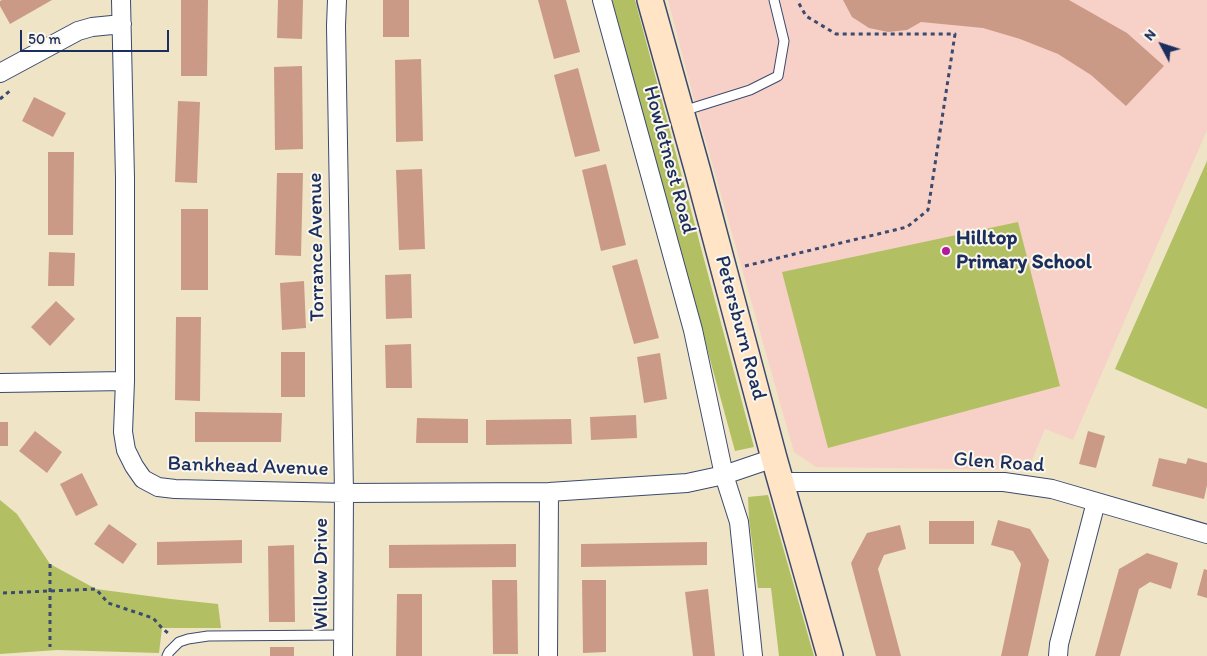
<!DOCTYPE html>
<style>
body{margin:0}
#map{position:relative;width:1207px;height:656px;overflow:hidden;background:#efe4c6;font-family:Itim,sans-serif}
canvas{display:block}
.north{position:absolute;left:1137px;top:20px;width:50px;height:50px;-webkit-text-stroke:4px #fbf7ec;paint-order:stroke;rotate:310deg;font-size:14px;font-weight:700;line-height:20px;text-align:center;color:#1b2f5e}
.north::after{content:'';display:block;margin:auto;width:18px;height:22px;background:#1b2f5e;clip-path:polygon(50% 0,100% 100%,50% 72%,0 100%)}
.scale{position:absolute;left:20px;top:30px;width:149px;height:22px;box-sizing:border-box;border:2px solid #1b2f5e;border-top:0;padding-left:6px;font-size:15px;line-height:18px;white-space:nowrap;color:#1b2f5e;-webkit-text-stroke:4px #fbf7ec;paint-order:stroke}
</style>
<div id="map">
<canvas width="1207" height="656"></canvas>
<div class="north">N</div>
<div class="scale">50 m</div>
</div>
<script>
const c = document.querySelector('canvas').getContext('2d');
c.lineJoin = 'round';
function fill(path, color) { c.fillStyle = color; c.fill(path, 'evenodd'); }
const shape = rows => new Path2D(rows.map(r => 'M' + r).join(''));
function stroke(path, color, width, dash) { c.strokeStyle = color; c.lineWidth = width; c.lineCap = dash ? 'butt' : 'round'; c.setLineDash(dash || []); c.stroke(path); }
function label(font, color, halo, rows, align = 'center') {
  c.font = font + ' Itim,sans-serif'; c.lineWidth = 4; c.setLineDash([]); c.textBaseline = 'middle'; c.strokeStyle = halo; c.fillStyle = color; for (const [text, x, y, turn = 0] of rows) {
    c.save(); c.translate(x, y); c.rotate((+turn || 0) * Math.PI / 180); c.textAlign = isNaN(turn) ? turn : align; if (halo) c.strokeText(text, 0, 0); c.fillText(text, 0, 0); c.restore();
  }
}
const built = shape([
 [668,0,1207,0,1207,130,1073,440,1045,429,1028,470,816,467,794,452,695,103]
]);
const green = shape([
 [612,0,635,0,754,447,735,451],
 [1207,161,1207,409,1115,369],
 [1018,222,1060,386,828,448,782,272],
 [768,495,814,656,779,656,771,588,758,588,749,519,748,497],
 [0,500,17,514,50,564,96,589,171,599,218,604,221,628,162,628,159,653,57,650,0,654]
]);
const building = shape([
 [2,0,52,0,10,24,0,6,0,1],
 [181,0,208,0,207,76,181,76],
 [278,0,303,0,302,39,277,38],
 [383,0,409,0,409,37,383,37],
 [538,0,566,0,580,52,554,59],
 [843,0,1069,0,1127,33,1164,66,1126,106,1091,75,1058,54,1020,39,983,28,921,22,907,30,888,32,869,28,852,17],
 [421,59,423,141,396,142,395,60],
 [302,66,303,149,275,150,274,67],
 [578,68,600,151,575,157,554,75],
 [34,97,66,113,53,137,22,121],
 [178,101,200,102,197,183,175,182],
 [48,152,74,152,73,235,48,235],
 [606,164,626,245,601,251,582,170],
 [422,169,425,249,399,250,396,170],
 [277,173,303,173,301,256,275,255],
 [181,209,208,209,208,290,181,290],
 [49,252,75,253,74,286,48,286],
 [637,259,659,338,634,344,612,266],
 [411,274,412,318,386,319,385,275],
 [304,281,306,328,282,330,280,283],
 [56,301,75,319,50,346,31,327],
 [176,317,201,317,200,401,175,400],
 [411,344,412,388,386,388,385,345],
 [281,352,305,352,305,397,281,397],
 [660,353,667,399,644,403,637,357],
 [195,412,282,413,281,442,195,442],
 [636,415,637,438,591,440,590,417],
 [417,418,468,419,468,443,416,443],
 [571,419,572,444,486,445,486,420],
 [0,422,8,422,8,446,0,446],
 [35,431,62,452,47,473,19,451],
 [1088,431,1105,436,1096,468,1079,464],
 [1159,458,1186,464,1188,458,1207,463,1207,485,1204,499,1152,486],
 [82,473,98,505,76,516,60,484],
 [998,520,1030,529,1049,560,1028,656,1001,656,1021,564,1013,551,991,545],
 [929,521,974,521,974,544,929,544],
 [109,524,137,544,123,564,94,544],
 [900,525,906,549,884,555,878,569,901,656,876,656,851,563,867,533],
 [242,540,242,563,157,565,157,542],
 [707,542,707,565,581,567,581,544],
 [516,544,516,567,389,568,389,545],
 [294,545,295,622,269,622,268,546],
 [1147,553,1178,563,1171,589,1150,582,1139,589,1120,656,1095,656,1119,569],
 [1204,569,1207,570,1207,598,1197,595],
 [492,580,517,580,518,654,493,654],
 [582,580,606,580,606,652,583,653],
 [708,589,715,656,693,656,685,592],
 [397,594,422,594,422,656,396,656],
 [270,647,294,647,294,656,270,656]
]);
const path = shape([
 [0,99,11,90],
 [745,266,907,227,928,210,955,34,836,34,806,16,797,0],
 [50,564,50,647],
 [3,593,96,589,108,603,153,618,162,628,169,634]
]);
const service = shape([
 [683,111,750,90,778,76,784,41,774,0],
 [167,656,169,652,179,642,188,639,208,636,344,635]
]);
const minor = shape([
 [121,0,125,178,125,381,123,432,126,450,134,466,143,479,158,487,175,489,344,493,549,492,687,483,724,475,774,458],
 [337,0,336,26,344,493,343,656],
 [602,0,693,330,724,475,739,522,753,656],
 [0,73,78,31,92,27,122,24],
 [0,383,125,381],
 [781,482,1004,482,1052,489,1207,534],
 [548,656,549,492],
 [1058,656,1059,644,1096,502]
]);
const secondary = shape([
 [650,0,698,172,774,458,830,656]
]);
const markers = [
 [946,251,5,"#b5179e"]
];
const streetNames = [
 ["Howletnest Road",669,160,75],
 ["Torrance Avenue",317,247,-91],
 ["Petersburn Road",740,328,75],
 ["Glen Road",999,463,4],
 ["Bankhead Avenue",248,467,2],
 ["Willow Drive",322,574,-90]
];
const poiNames = [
 ["Hilltop",956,239],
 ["Primary School",956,263]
];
fill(built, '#f7d1c8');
fill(green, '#b2c063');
fill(building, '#cb9a87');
stroke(service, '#3b4a6e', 11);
stroke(minor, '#3b4a6e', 20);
stroke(secondary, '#3b4a6e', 28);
stroke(path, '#3b4a6e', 3, [4, 4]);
stroke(service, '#fff', 9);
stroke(minor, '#fff', 18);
stroke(secondary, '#ffe4c6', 25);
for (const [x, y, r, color] of markers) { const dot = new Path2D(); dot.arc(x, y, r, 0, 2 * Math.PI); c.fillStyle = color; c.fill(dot); stroke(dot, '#fbf7ec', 2); }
label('21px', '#1b2f5e', '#fbf7ec', streetNames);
label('bold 21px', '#1b2f5e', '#fbf7ec', poiNames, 'left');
</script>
